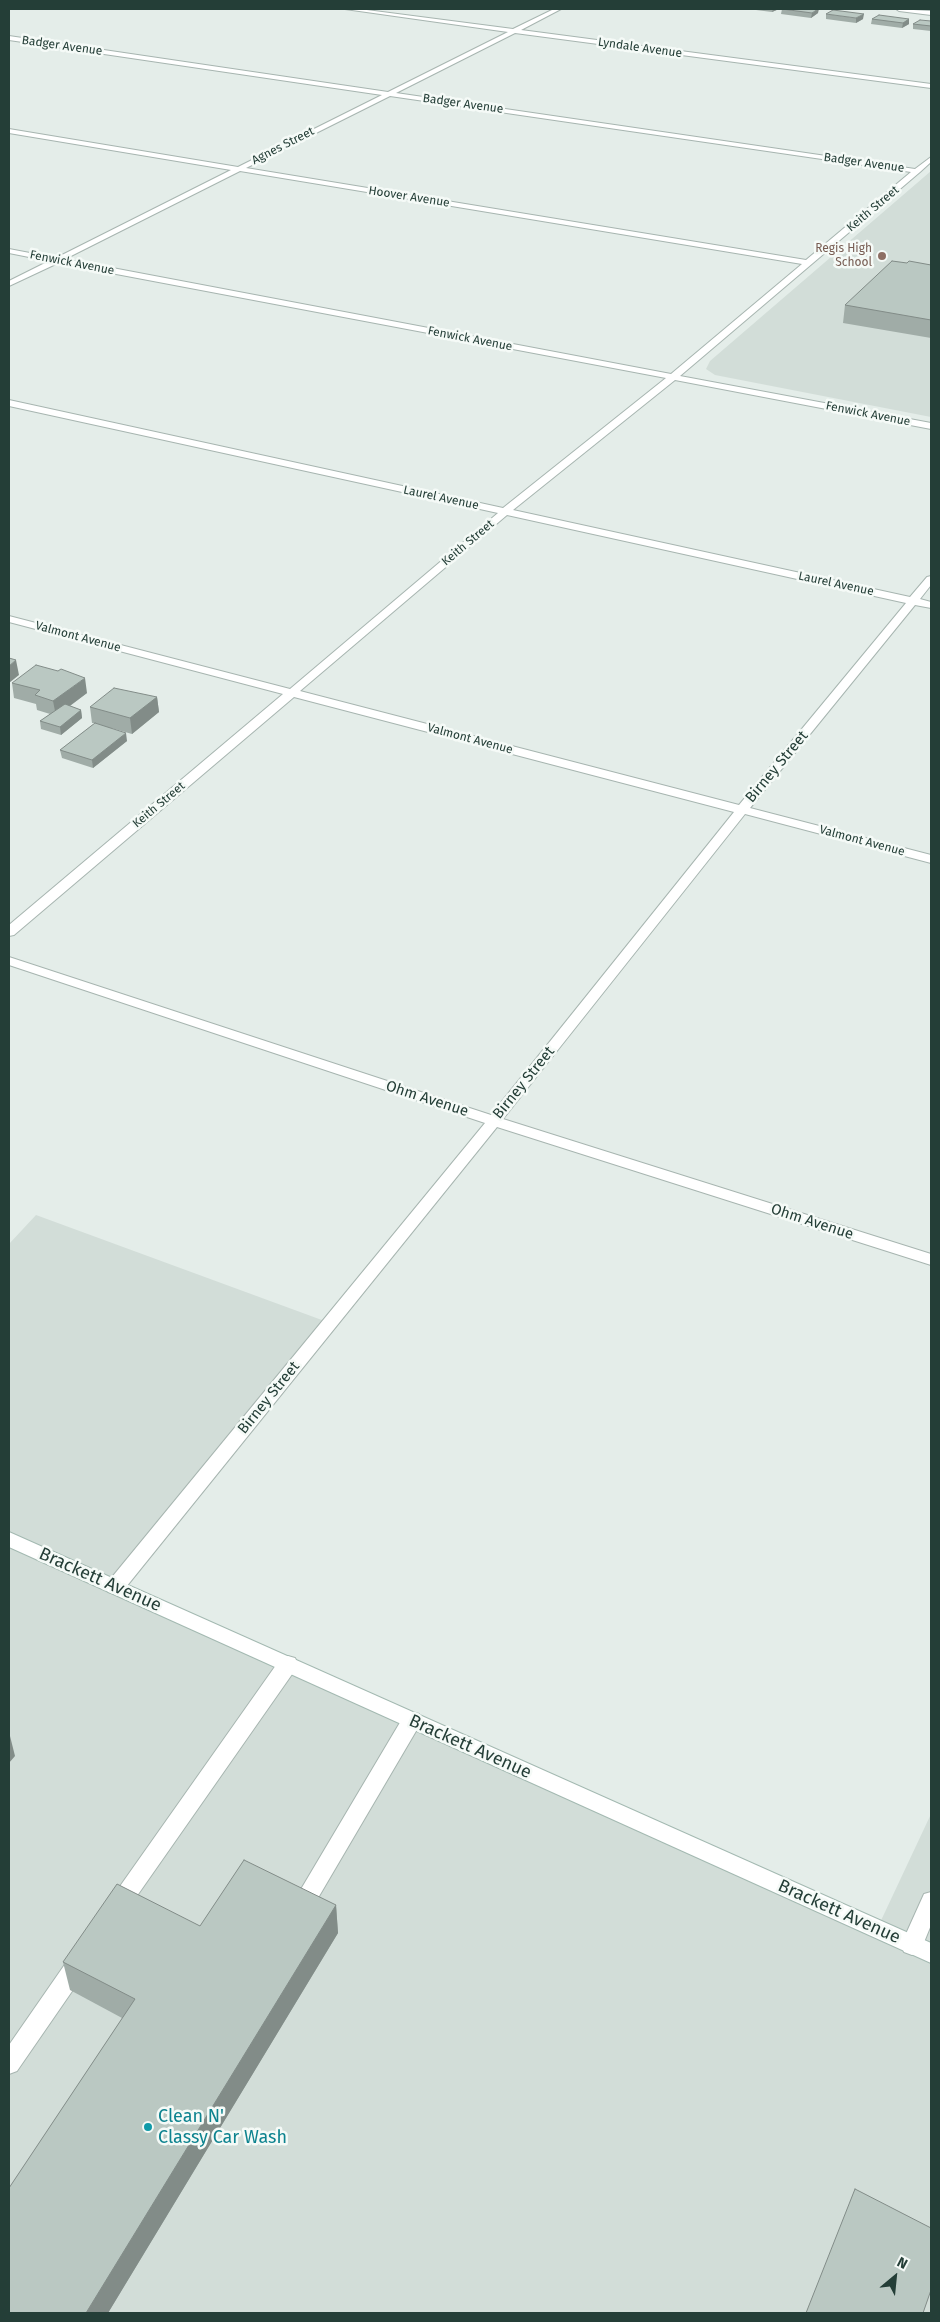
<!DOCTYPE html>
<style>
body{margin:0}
#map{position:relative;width:940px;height:2322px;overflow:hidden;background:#e4ede9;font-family:"Fira Sans",sans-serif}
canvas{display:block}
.frame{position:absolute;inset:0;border:10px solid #243e37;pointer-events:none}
.north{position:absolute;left:870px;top:2252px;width:50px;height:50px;-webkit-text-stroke:4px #f5faf7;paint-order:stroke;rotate:28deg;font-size:14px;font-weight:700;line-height:20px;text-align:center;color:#243e37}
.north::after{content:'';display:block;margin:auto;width:18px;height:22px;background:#243e37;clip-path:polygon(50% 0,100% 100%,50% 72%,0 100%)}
</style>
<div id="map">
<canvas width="940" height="2322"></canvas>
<div class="frame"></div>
<div class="north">N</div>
</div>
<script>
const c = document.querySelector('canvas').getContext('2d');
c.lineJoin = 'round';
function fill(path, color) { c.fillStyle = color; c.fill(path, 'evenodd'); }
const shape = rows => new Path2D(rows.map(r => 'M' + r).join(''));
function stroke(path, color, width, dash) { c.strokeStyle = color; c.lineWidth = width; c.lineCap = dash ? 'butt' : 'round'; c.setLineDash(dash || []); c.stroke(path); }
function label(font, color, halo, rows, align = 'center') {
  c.font = font + ' "Fira Sans",sans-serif'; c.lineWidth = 5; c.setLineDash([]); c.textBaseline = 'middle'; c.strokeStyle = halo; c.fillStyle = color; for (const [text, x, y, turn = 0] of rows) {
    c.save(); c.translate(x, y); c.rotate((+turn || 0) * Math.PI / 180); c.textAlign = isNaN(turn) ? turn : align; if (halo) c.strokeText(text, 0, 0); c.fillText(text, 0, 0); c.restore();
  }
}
const built = shape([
 [931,171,931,417,715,375,706,369,710,361],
 [36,1215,330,1323,116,1587,877,1929,931,1814,931,2313,9,2313,9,1244]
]);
const service = shape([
 [288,1656,295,1658,298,1664,295,1670,125,1913,118,1916,111,1913,108,1906,111,1899,281,1658,288,1656],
 [412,1712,419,1714,422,1720,419,1726,308,1915,301,1918,294,1915,290,1908,294,1901,405,1714,412,1712],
 [931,1892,931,1925,920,1952,912,1955,904,1952,901,1945,924,1894,931,1892],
 [78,1954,86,1957,89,1964,86,1971,17,2071,9,2074,9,2045,70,1957,78,1954]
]);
const minor = shape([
 [345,9,359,9,513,29,554,9,561,9,521,30,931,84,931,88,515,33,396,93,915,169,931,157,931,162,920,172,680,376,931,423,931,429,675,380,513,510,910,597,927,577,931,576,931,585,920,599,931,602,931,608,915,605,750,808,931,855,931,863,745,814,503,1119,931,1254,931,1265,497,1127,122,1592,115,1594,108,1592,106,1587,108,1582,485,1123,9,965,9,957,491,1115,734,812,294,697,14,935,9,936,9,925,283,694,9,622,9,616,290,689,498,513,9,406,9,400,503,508,666,378,58,263,9,286,9,281,49,261,9,253,9,249,56,258,231,170,9,133,9,129,238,167,382,95,9,40,9,36,388,92,508,32,345,9],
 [390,96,911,172,806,260,246,168,390,96],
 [240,171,802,264,671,374,65,259,240,171],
 [507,515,906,603,739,805,300,691,507,515],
 [896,9,931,11,931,15,899,11,896,9]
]);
const secondary = shape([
 [9,1532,931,1943,931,1963,9,1547,9,1532]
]);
const wall = shape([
 [748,9,779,9,772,12],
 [782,9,818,13,811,18,781,14],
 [826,14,863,19,856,23,826,19],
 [872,19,909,19,909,24,902,28,871,24],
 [931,21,931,31,913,29,913,24],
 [907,263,931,265,931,338,843,323,845,305],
 [12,683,87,693,70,706,81,710,82,718,61,735,41,729,40,721,50,714,37,710,36,704,14,698],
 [157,697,159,712,132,734,111,728,127,741,93,768,62,758,60,750,95,723,92,723,90,707],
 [336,1905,338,1933,108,2313,9,2313,122,2018,70,1990,63,1962,200,1926]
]);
const shadedWall = shape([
 [773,9,779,9,772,12],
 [818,9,819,9,818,13,811,18,812,13],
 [864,14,863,19,856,23,856,18],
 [909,19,909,24,902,28,903,23],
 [16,660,19,675,9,683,9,666],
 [85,678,87,693,56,716,53,701],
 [157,697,159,712,132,734,130,718],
 [81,710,82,718,61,735,60,727],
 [126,733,127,741,93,768,92,760],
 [9,1732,15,1756,9,1763],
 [336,1905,338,1933,108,2313,86,2313]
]);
const building = shape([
 [782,9,818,9,812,13,782,9],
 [833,10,864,14,856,18,826,14,833,10],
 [879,15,909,19,903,23,872,19,879,15],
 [920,20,931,21,931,26,913,24,920,20],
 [892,261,907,263,909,261,931,265,931,320,845,305,892,261],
 [9,658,16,660,9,666,9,658],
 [36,665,58,671,61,669,85,678,53,701,35,695,40,690,12,683,36,665],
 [114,688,157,697,130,718,90,707,114,688],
 [65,704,81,710,60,727,40,721,65,704],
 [95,723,126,733,92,760,60,750,95,723],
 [244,1860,336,1905,86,2313,9,2313,9,2188,135,1999,63,1962,117,1884,200,1926,244,1860],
 [855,2189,931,2228,931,2290,923,2313,806,2313,855,2189]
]);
const markers = [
 [882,256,5,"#8d6e63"],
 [148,2127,5,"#0f9aa8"]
];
const farStreetnames = [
 ["Badger Avenue",62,46,8],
 ["Lyndale Avenue",640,48,8],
 ["Badger Avenue",463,104,8],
 ["Agnes Street",283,146,-27],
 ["Badger Avenue",864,163,8],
 ["Hoover Avenue",409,197,9],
 ["Keith Street",873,209,-40],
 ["Fenwick Avenue",72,263,11],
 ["Fenwick Avenue",470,339,11],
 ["Fenwick Avenue",868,414,11],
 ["Laurel Avenue",441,498,12],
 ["Keith Street",468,543,-40],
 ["Laurel Avenue",836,584,12],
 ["Valmont Avenue",78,637,15],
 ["Valmont Avenue",470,739,15],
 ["Keith Street",159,805,-40],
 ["Valmont Avenue",862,841,15]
];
const farEducationnames = [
 ["Regis High",872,249],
 ["School",872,263]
];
const streetNames = [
 ["Birney Street",777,767,-50],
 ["Birney Street",524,1083,-51],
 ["Ohm Avenue",427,1099,18],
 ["Ohm Avenue",812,1222,18],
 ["Birney Street",269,1398,-51]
];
const nearStreetnames = [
 ["Brackett Avenue",100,1580,24],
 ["Brackett Avenue",470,1747,24],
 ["Brackett Avenue",839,1912,24]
];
const nearCulturenames = [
 ["Clean N'",158,2117],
 ["Classy Car Wash",158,2138]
];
fill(built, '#d2ddd8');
stroke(service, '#a7b5b0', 2);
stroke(minor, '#a7b5b0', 2);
stroke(secondary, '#a3b9b1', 2);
fill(service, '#fff');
fill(minor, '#fff');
fill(secondary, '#fff');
fill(wall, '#a0aca7');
fill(shadedWall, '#828c88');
fill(building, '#bac8c2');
stroke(building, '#828c88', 1);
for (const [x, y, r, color] of markers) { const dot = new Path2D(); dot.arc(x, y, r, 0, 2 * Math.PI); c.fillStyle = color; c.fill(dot); stroke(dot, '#f5faf7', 2); }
label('12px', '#243e37', '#f5faf7', farStreetnames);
label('12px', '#785e54', '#f5faf7', farEducationnames, 'right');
label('15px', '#243e37', '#f5faf7', streetNames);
label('18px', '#243e37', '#f5faf7', nearStreetnames);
label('18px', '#0d838f', '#f5faf7', nearCulturenames, 'left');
</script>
